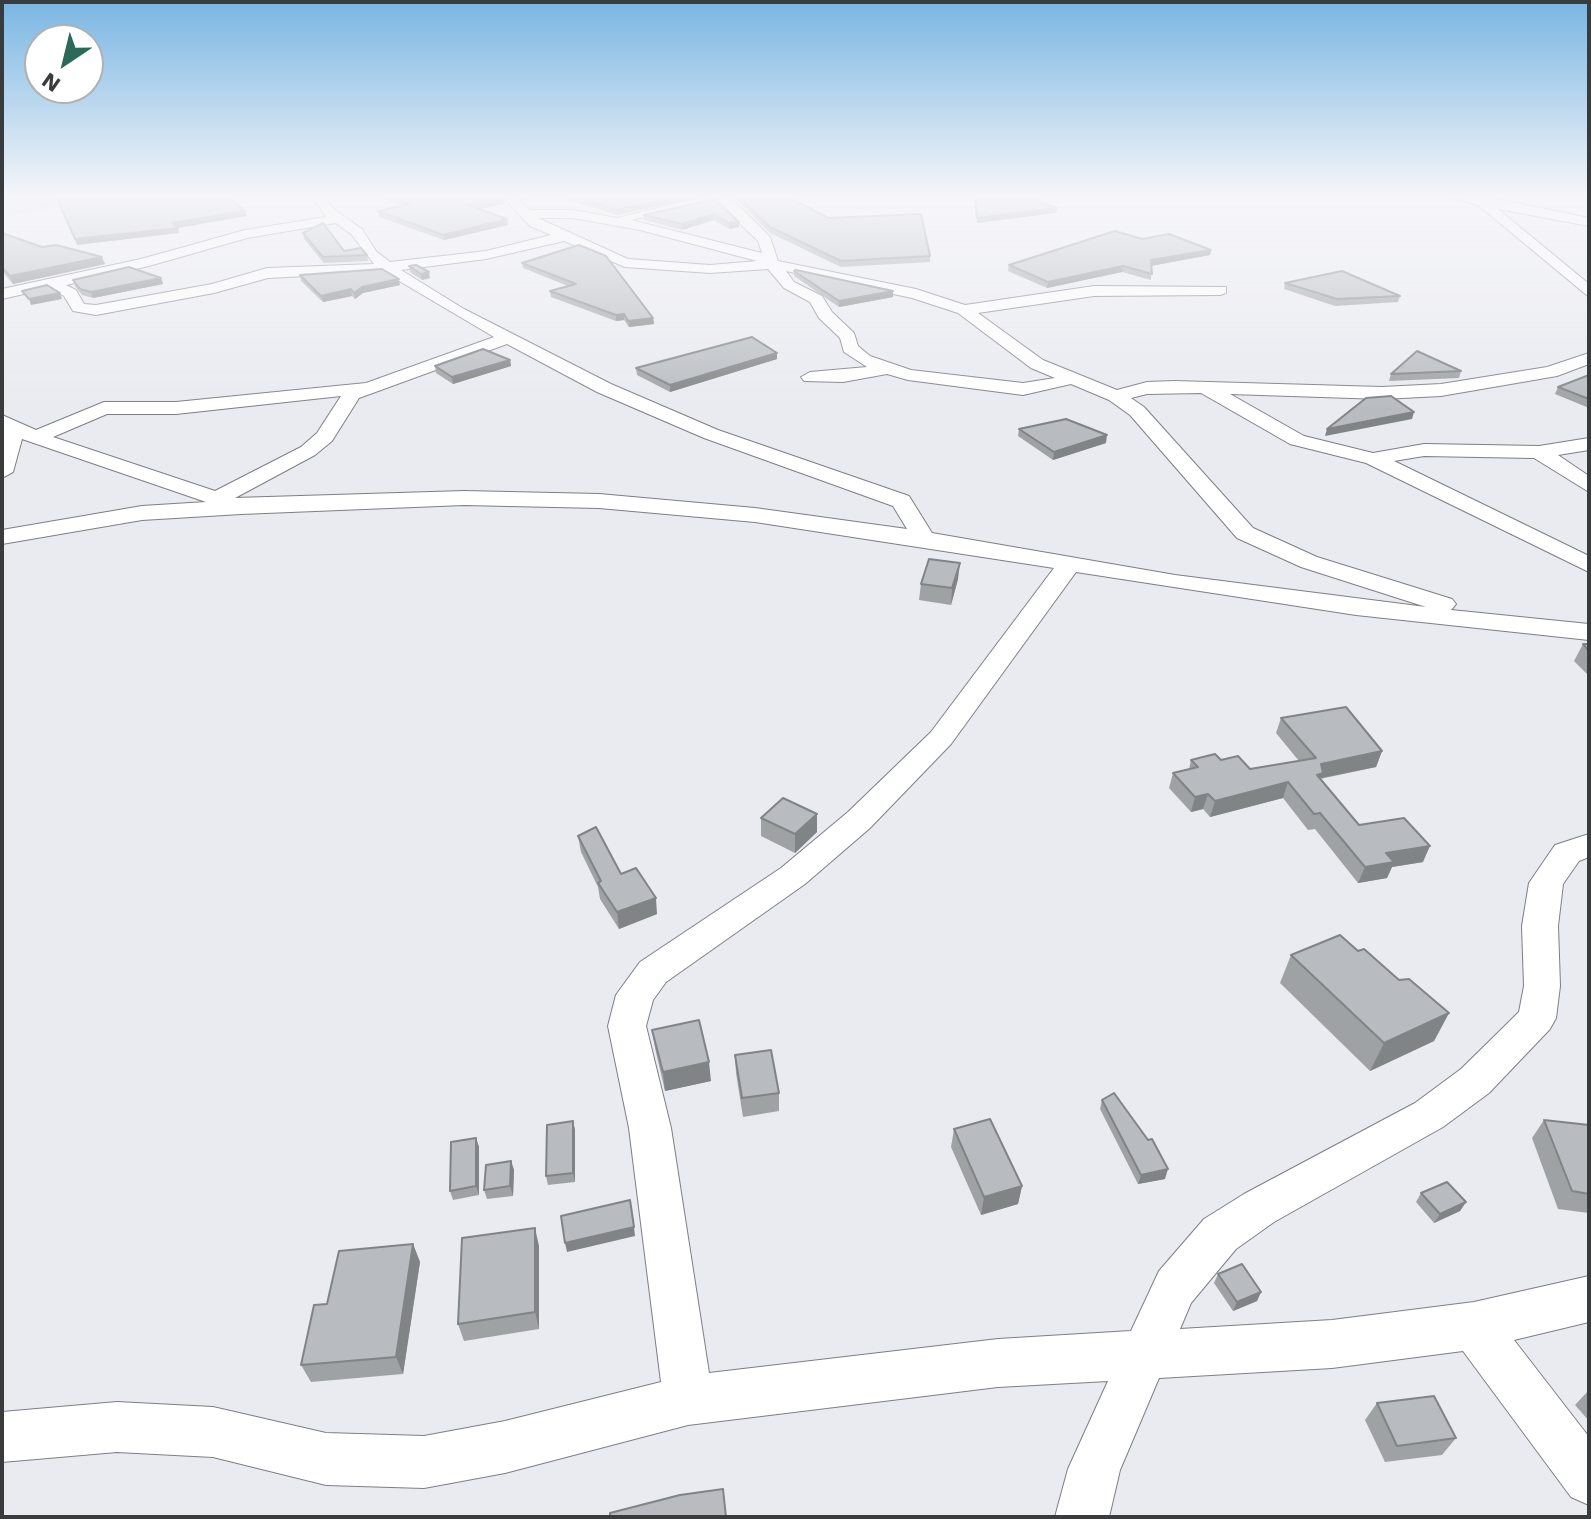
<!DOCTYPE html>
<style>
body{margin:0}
#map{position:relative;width:1591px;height:1519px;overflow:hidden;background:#eaebf1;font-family:"Work Sans",sans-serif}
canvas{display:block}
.frame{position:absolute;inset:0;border:4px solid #3a3b3d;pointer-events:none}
.north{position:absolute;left:24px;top:24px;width:80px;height:80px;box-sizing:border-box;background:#fff;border:2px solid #b0b1b1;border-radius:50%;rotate:215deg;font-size:22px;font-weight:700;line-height:32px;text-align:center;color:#3a3b3d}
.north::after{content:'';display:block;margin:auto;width:28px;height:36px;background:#2b6a58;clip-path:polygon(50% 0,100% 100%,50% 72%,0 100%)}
</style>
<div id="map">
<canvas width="1591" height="1519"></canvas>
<div class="frame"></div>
<div class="north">N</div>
</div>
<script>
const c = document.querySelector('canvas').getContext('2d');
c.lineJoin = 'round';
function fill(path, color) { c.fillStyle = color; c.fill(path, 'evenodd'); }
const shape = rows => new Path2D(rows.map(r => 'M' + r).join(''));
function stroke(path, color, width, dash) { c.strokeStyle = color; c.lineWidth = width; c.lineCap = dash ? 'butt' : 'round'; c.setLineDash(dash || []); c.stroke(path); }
const built = shape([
 [2,196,102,196,2,218]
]);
const minor = shape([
 [312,196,324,196,335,210,362,229,376,251,390,262,486,251,551,235,530,226,502,196,515,196,530,210,573,210,617,218,706,196,729,196,770,237,778,261,916,289,965,305,1094,286,1226,287,1226,293,1220,295,1094,296,978,313,1043,360,1117,390,1147,382,1174,381,1382,387,1441,384,1547,367,1589,353,1589,364,1557,376,1441,396,1382,399,1230,394,1304,436,1373,453,1424,444,1539,446,1589,438,1589,450,1558,455,1589,476,1589,492,1534,458,1424,456,1394,461,1589,556,1589,572,1366,463,1290,444,1201,393,1147,394,1131,398,1144,407,1253,528,1317,557,1452,599,1456,604,1451,610,1589,624,1589,640,1356,615,1076,572,951,744,870,828,805,884,666,982,653,1000,646,1026,671,1128,709,1373,998,1339,1131,1331,1159,1271,1204,1219,1244,1194,1415,1103,1461,1069,1519,1012,1524,986,1522,926,1529,883,1555,845,1589,834,1589,857,1579,861,1563,884,1558,926,1560,986,1556,1018,1550,1029,1489,1093,1443,1127,1274,1222,1236,1249,1191,1303,1180,1329,1332,1320,1474,1302,1589,1276,1589,1322,1514,1340,1589,1437,1589,1505,1571,1497,1463,1351,1332,1368,1159,1378,1120,1470,1109,1517,1055,1517,1068,1469,1108,1381,998,1387,688,1425,505,1473,424,1488,326,1485,213,1457,117,1452,2,1462,2,1412,117,1402,213,1407,326,1433,424,1436,505,1421,661,1382,629,1128,608,1026,616,995,640,962,781,868,848,812,931,732,1054,568,755,522,599,508,464,505,241,514,142,520,2,544,2,530,142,506,206,502,22,439,13,472,2,478,2,415,36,430,104,402,176,402,366,383,494,337,384,272,268,278,214,293,96,315,73,311,64,296,50,288,2,299,2,289,141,259,245,230,326,217,312,196],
 [716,201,758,241,762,253,631,220,716,201],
 [538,218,573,218,640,230,757,261,710,265,628,259,538,218],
 [336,223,352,235,374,264,267,268,212,284,96,305,84,304,76,290,66,285,149,266,247,238,336,223],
 [564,241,625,267,710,273,768,269,784,288,810,302,819,318,840,338,844,352,867,367,810,372,801,377,804,381,843,382,887,374,908,380,1023,395,1071,384,1109,400,1130,415,1237,538,1301,567,1426,607,1175,575,932,533,909,496,718,430,611,384,464,309,401,270,486,259,564,241],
 [786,271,912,298,958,313,1031,368,1055,378,1023,383,911,370,870,356,858,346,854,333,832,312,822,296,794,282,786,271],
 [507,344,597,392,704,438,893,506,907,529,755,508,599,494,464,491,235,498,315,455,332,441,359,398,507,344],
 [341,396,317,433,301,447,215,491,53,437,107,414,176,414,341,396],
 [1444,196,1483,196,1589,218,1589,226,1498,209,1589,284,1589,297,1478,205,1444,196]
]);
const wall = shape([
 [378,196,502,196,505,204,478,209,507,219,508,225,444,240,379,217,378,211,401,206],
 [556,196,704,196,617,215],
 [735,196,787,196,828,218,930,256,930,262,841,267,770,233,735,198],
 [715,199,739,222,739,227,729,229,714,220,682,230,644,220,644,215],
 [2,233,42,247,105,264,13,284,2,271],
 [303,233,344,251,367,255,368,261,324,263,304,239],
 [1142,239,1211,250,1210,255,1151,266,1151,280,1122,272,1047,288,1008,271,1009,265],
 [579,245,653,318,654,324,629,327,624,320,616,321,551,297,550,291,568,286,523,268,522,263],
 [409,266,430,278,422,280,410,272],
 [794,271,893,297,839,307,794,276],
 [300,275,400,285,363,293,355,299,352,296,323,302,301,281],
 [161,278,163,284,93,298,82,295,75,286,73,280],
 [1285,283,1400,296,1398,302,1335,306,1284,289],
 [777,353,777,359,670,392,637,375,636,368],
 [510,360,511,366,453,384,436,373,435,366],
 [1461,371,1459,378,1389,381,1391,374],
 [1589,375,1589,408,1555,394,1558,387],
 [1019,429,1106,443,1053,460,1018,436],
 [958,579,951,605,919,600,921,584],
 [1583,644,1589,644,1589,676,1574,661],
 [1281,718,1382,751,1376,767,1320,779,1359,825,1423,862,1392,867,1387,878,1358,883,1315,829,1308,830,1283,798,1210,817,1203,809,1191,812,1169,788,1173,773,1189,769,1191,760,1221,760,1250,769,1299,761,1276,733],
 [761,818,817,832,795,853,761,836],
 [578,836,621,874,657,914,619,929,600,899,598,887,581,852],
 [1358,951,1449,1013,1434,1041,1370,1071,1280,983,1291,955],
 [652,1030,711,1081,665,1091,655,1048],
 [735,1055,779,1093,779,1111,743,1117,736,1073],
 [1102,1100,1165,1179,1138,1184,1100,1109],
 [1544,1120,1589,1125,1589,1213,1558,1209,1532,1138],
 [573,1121,575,1130,575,1182,548,1185,546,1176],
 [954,1129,1022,1186,1018,1204,981,1215,951,1147],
 [476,1138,479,1147,479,1195,453,1200,450,1191],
 [511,1161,514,1170,513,1196,487,1199,484,1190],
 [1421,1193,1466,1202,1460,1211,1434,1223,1416,1202],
 [413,1244,420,1262,403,1374,311,1382,301,1365],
 [539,1246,539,1329,464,1341,458,1324],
 [1218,1274,1261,1292,1257,1301,1233,1311,1214,1283],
 [1589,1390,1589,1421,1575,1405],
 [1377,1403,1456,1438,1442,1455,1385,1462,1365,1420]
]);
const shadedWall = shape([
 [523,196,544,196,524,200],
 [680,196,704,196,617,215,616,210],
 [504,198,505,204,469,211,468,205],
 [1057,208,1056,213,977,223,977,218],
 [245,211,247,216,178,228,179,233,77,245,75,239],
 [714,214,714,220,682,230,682,224],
 [507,219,508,225,444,240,443,235],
 [739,222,739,227,729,229,729,223],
 [1211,250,1210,255,1150,266,1151,260],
 [102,257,105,264,13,284,10,276],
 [1123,266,1122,272,1047,288,1048,282],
 [429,272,430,278,422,280,421,274],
 [161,278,163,284,93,298,91,292],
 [399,279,400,285,363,293,355,299,354,293,362,287],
 [351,289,352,296,323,302,321,296],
 [893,291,893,297,839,307,839,301],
 [60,293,62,299,31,305,29,299],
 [624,314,624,320,616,321,616,315],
 [653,318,654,324,629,327,628,321],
 [777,353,777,359,670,392,670,385],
 [510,360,511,366,453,384,452,377],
 [1414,412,1412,419,1325,436,1327,429],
 [1107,435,1106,443,1053,460,1054,452],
 [960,563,958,579,951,605,952,588],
 [1382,751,1376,767,1321,778,1317,789,1311,790,1321,764],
 [1288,782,1283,798,1210,817,1215,801],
 [1208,794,1203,809,1191,812,1195,797],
 [817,814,817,832,795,853,795,834],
 [1430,846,1423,862,1392,867,1387,878,1358,883,1365,867,1386,853],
 [656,898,657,914,619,929,617,912],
 [1449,1013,1434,1041,1370,1071,1384,1043],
 [709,1062,711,1081,665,1091,663,1072],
 [573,1121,575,1130,575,1182,573,1173],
 [476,1138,479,1147,479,1195,476,1186],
 [511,1161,514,1170,513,1196,510,1186],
 [1168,1169,1165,1179,1138,1184,1141,1175],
 [1022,1186,1018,1204,981,1215,984,1197],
 [1466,1202,1460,1211,1434,1223,1440,1214],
 [634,1227,635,1236,567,1252,565,1243],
 [535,1228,539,1246,539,1329,535,1312],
 [413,1244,420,1262,403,1374,396,1357],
 [1261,1292,1257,1301,1233,1311,1237,1302]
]);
const building = shape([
 [56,196,228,196,245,211,172,223,178,228,75,239,56,196],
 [389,196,502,196,504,198,468,205,507,219,443,235,378,211,409,204,389,196],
 [572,196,680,196,616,210,572,196],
 [738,196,787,196,828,218,921,214,930,256,841,261,770,227,738,196],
 [975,196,1025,196,1057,208,977,218,975,196],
 [715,199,739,222,729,223,714,214,682,224,644,215,715,199],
 [323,223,344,251,361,248,367,255,323,257,303,233,323,223],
 [1115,231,1142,239,1169,234,1211,250,1151,260,1152,274,1123,266,1048,282,1009,265,1115,231],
 [2,233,42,247,56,245,102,257,10,276,2,267,2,233],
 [579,245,606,256,653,318,628,321,624,314,616,315,550,291,576,284,522,263,579,245],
 [416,265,429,272,421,274,409,266,416,265],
 [129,267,161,278,91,292,80,289,73,280,129,267],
 [382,269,399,279,362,287,354,293,351,289,321,296,300,275,382,269],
 [796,270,893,291,839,301,794,271,796,270],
 [1342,271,1400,296,1337,299,1285,283,1342,271],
 [47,285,60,293,29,299,22,291,47,285],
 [752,337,777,353,670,385,636,368,752,337],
 [483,349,510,360,452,377,435,366,483,349],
 [1417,351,1461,371,1391,374,1417,351],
 [1589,375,1589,399,1558,387,1589,375],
 [1391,396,1414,412,1327,429,1366,398,1391,396],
 [1066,419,1107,435,1054,452,1019,429,1066,419],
 [929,559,960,563,952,588,921,584,929,559],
 [1583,644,1589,644,1589,651,1583,644],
 [1346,707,1382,751,1321,764,1323,773,1317,775,1359,825,1404,818,1430,846,1386,853,1394,862,1365,867,1320,813,1314,814,1288,782,1215,801,1208,794,1195,797,1173,773,1198,767,1191,760,1215,754,1221,760,1238,756,1250,769,1316,758,1281,718,1346,707],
 [783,798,817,814,795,834,761,818,783,798],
 [596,827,621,874,636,868,656,898,617,912,598,883,601,881,578,836,596,827],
 [1340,935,1358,951,1364,949,1399,980,1409,979,1449,1013,1384,1043,1291,955,1340,935],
 [699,1020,709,1062,663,1072,652,1030,699,1020],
 [771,1050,779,1093,742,1098,735,1055,771,1050],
 [1114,1093,1148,1140,1152,1139,1168,1169,1141,1175,1102,1100,1114,1093],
 [990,1119,1022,1186,984,1197,954,1129,990,1119],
 [1544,1120,1589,1125,1589,1194,1572,1191,1544,1120],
 [573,1121,573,1173,546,1176,547,1125,573,1121],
 [476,1138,476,1186,450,1191,451,1142,476,1138],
 [511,1161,510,1186,484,1190,486,1165,511,1161],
 [1447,1182,1466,1202,1440,1214,1421,1193,1447,1182],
 [630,1200,634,1227,565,1243,561,1216,630,1200],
 [535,1228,535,1312,458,1324,462,1238,535,1228],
 [413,1244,396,1357,301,1365,314,1305,327,1304,339,1251,413,1244],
 [1242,1264,1261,1292,1237,1302,1218,1274,1242,1264],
 [1434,1396,1456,1438,1397,1446,1377,1403,1434,1396],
 [723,1489,726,1517,610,1517,610,1513,680,1495,723,1489]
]);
fill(built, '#d8dde9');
stroke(minor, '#7d7f84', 2);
fill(minor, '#fff');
fill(wall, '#9ea2a5');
fill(shadedWall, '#818486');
fill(building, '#b8bcc0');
stroke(building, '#818486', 2);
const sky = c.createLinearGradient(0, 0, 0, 409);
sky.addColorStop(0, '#79b6e3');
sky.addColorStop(0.48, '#f6f6f9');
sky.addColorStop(1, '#f6f6f900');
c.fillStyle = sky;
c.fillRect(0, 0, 1591, 409);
</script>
